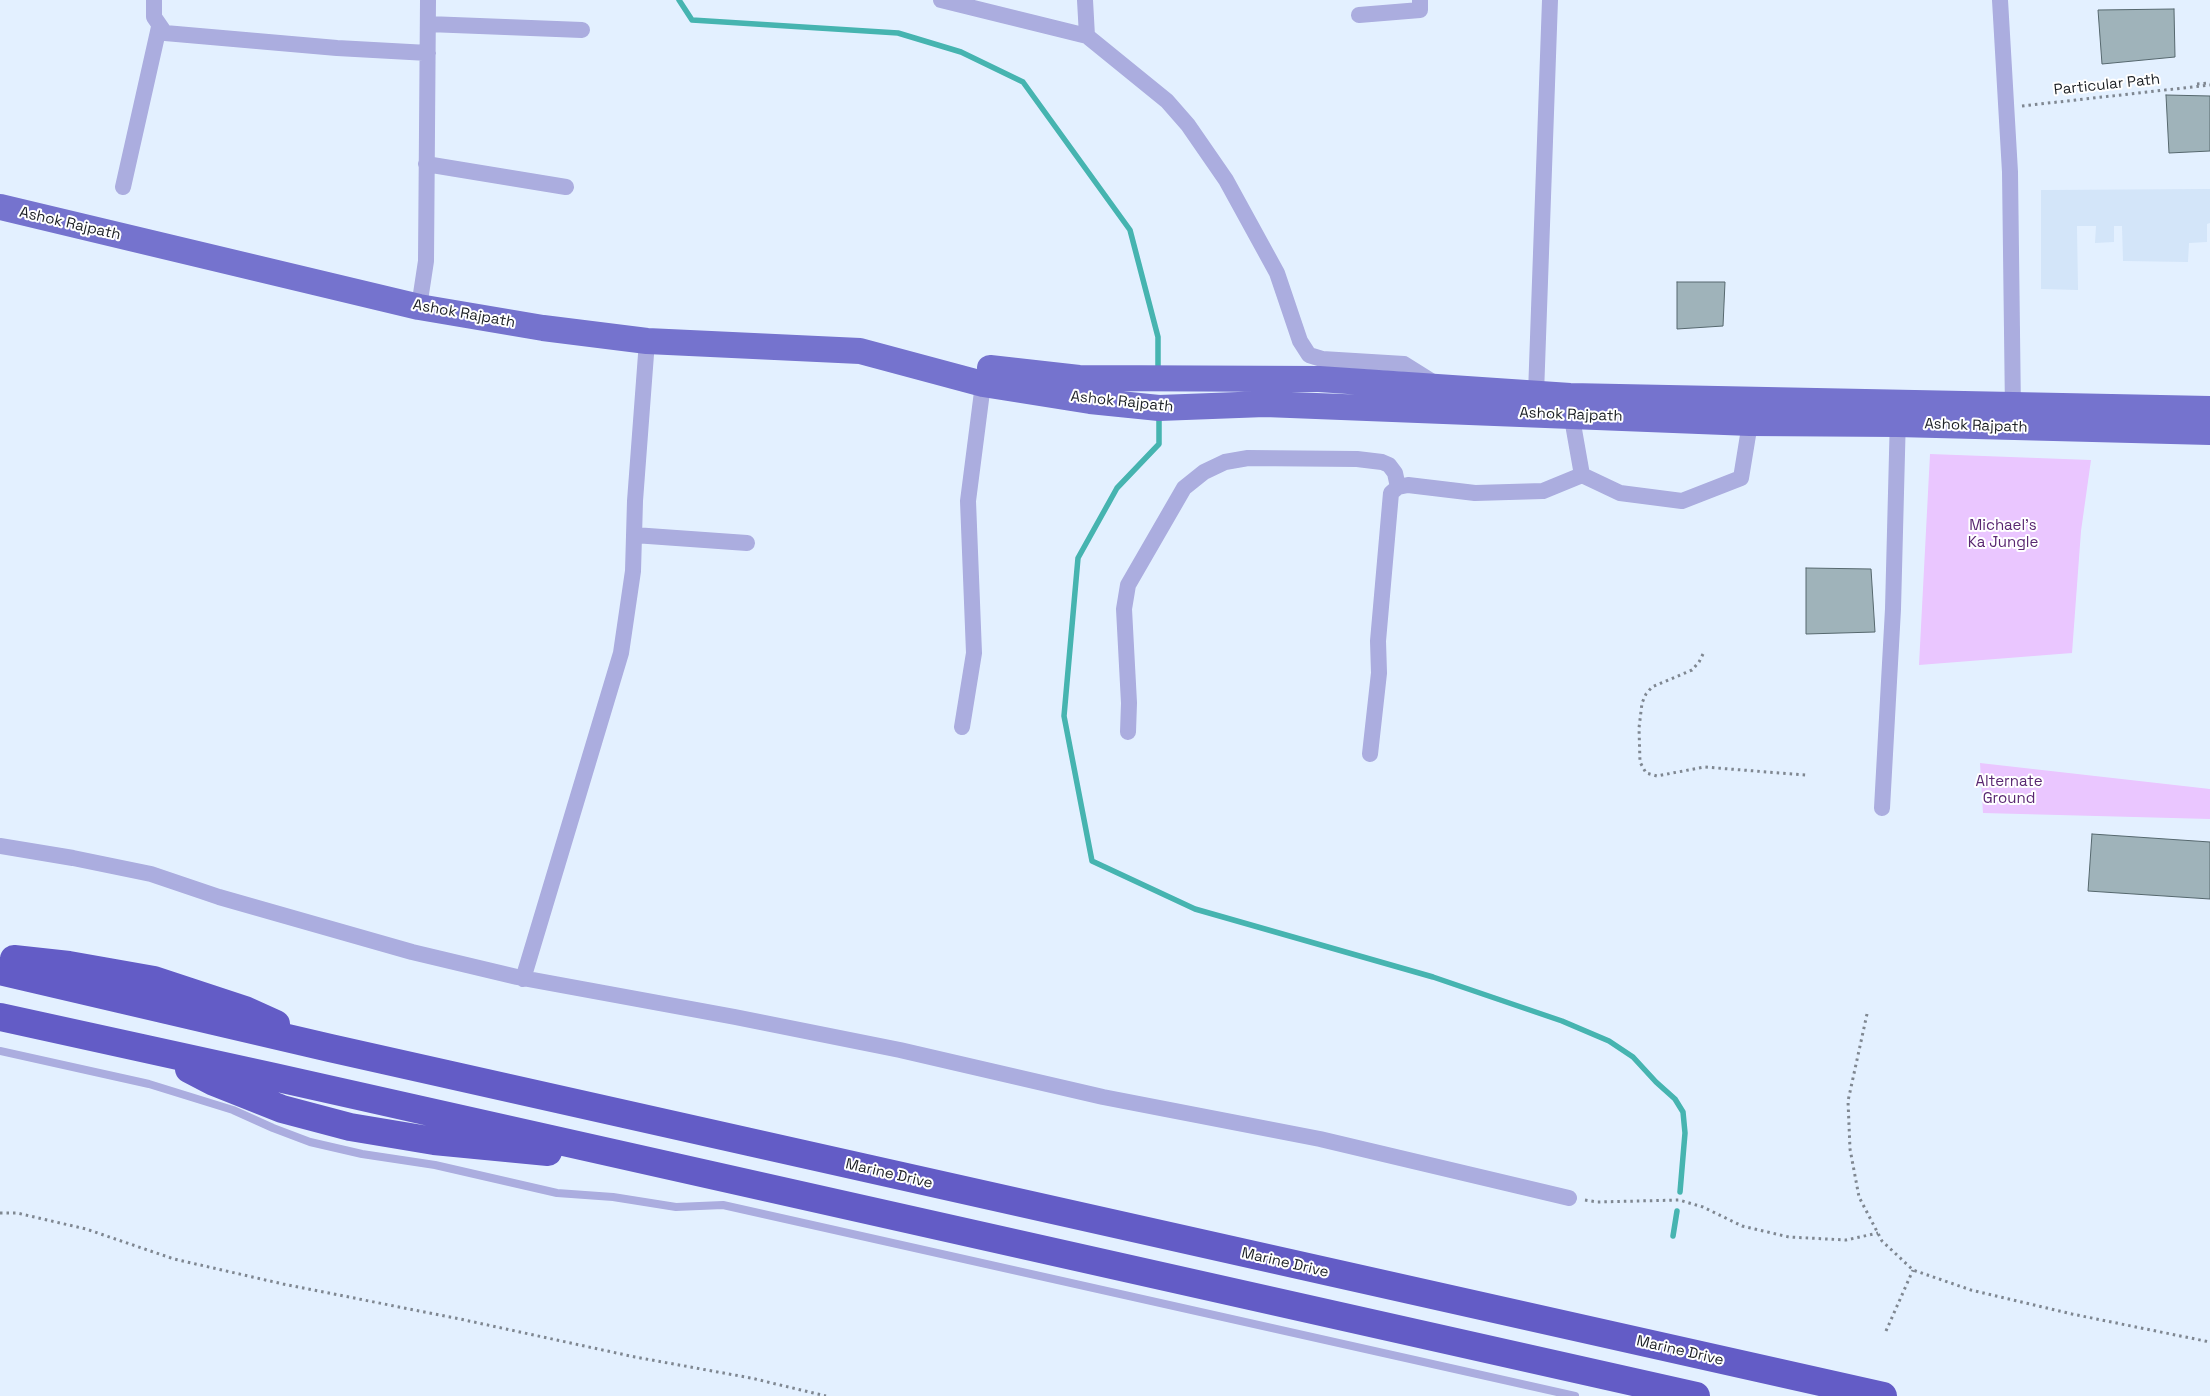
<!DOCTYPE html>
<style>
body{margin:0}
canvas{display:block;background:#e3f0ff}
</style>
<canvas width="2210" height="1396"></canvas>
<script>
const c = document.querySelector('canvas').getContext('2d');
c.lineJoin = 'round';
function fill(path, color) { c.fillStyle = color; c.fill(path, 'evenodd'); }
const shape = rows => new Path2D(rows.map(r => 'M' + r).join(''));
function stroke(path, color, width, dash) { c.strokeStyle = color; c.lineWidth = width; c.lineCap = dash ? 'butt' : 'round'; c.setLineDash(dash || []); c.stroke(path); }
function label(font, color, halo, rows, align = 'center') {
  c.font = font + ' "Space Grotesk",sans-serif'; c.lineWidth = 4; c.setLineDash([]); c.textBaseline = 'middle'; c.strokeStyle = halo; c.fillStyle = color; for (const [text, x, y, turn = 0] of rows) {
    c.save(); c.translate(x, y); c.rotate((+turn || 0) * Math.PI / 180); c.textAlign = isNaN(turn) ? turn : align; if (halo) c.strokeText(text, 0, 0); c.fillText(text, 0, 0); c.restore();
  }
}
const built = shape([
 [2210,189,2210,223,2207,224,2207,242,2189,243,2188,262,2123,261,2122,226,2114,226,2114,242,2095,243,2096,226,2077,226,2078,290,2041,289,2041,190]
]);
const green = shape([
 [1930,454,2091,460,2081,531,2072,653,1919,665],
 [1980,763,2210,789,2210,819,1983,813]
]);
const stream = shape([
 [679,0,692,20,898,33,961,52,1023,82,1130,230,1158,337,1158,372],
 [1159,413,1159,444,1117,488,1078,558,1064,716,1092,861,1195,909,1433,977,1562,1021,1609,1041,1633,1057,1656,1082,1675,1099,1683,1112,1685,1133,1680,1192],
 [1673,1236,1677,1211]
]);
const building = shape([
 [2174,9,2175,57,2102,64,2098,10,2174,9],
 [2166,95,2210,96,2210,151,2169,153,2166,95],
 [1677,282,1725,282,1723,326,1677,329,1677,282],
 [1806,568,1871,569,1875,632,1806,634,1806,568],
 [2092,834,2210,842,2210,899,2088,891,2092,834]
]);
const path = shape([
 [2197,84,2210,83],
 [2022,106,2210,85],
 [1703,654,1699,662,1692,670,1652,687,1646,694,1642,703,1639,728,1640,762,1646,773,1657,776,1704,767,1806,775],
 [1867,1014,1848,1101,1850,1149,1859,1197,1882,1241,1913,1270,1971,1290,2072,1314,2210,1342],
 [1585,1200,1597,1202,1679,1200,1703,1207,1742,1226,1789,1237,1846,1240,1878,1233],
 [0,1213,17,1213,86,1229,174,1259,283,1284,460,1319,635,1357,751,1378,826,1396],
 [1886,1331,1913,1270]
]);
const lane = shape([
 [0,1051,149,1084,233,1110,273,1128,310,1142,362,1154,435,1165,557,1193,613,1197,676,1207,723,1205,1575,1396]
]);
const street = shape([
 [154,0,154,17,165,33,337,48,428,53],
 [941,0,1087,36],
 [1085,0,1087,36,1167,101,1188,125,1226,180,1277,273,1300,341,1309,355,1322,359,1404,364,1436,384],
 [2000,0,2010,172,2013,412],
 [1359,15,1420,10,1420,0],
 [428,24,582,30],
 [426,164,566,187],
 [123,187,159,27],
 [419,307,426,261,428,0],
 [1536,394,1550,0],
 [1570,407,1582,475,1620,493,1682,501,1741,478,1750,423],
 [634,535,747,543],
 [962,727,974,653,968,501,983,384],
 [1128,732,1129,703,1124,609,1128,585,1184,488,1204,472,1225,462,1248,458,1357,459,1382,462,1389,465,1395,473,1398,487],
 [1370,754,1379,673,1378,641,1391,493,1398,487,1408,485,1475,493,1543,491,1582,475],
 [1882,808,1893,609,1898,415],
 [0,846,73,858,151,874,219,897,412,952,517,977,735,1017,900,1050,1103,1097,1320,1139,1569,1198],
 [523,979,621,653,633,571,635,501,647,341]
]);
const primary = shape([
 [0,207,419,307,543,328,647,341,860,351,983,384,1090,401,1159,408,1265,404,1750,423,1897,424,2210,432],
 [990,368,1079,378,1319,379,1570,396,2210,409]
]);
const highway = shape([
 [14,959,69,965,154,980,245,1010,276,1024],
 [0,971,330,1048,1883,1396],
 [0,1017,274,1077,1696,1396],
 [189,1069,214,1082,282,1109,350,1127,434,1141,548,1152]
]);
const streetNames = [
 ["Particular Path",2107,85,-6],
 ["Ashok Rajpath",70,224,13],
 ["Ashok Rajpath",464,314,10],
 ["Ashok Rajpath",1122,402,6],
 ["Ashok Rajpath",1571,415,2],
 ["Ashok Rajpath",1976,426,2],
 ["Marine Drive",889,1174,13],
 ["Marine Drive",1285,1263,13],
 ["Marine Drive",1680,1351,13]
];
const parkNames = [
 ["Michael's",2003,526],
 ["Ka Jungle",2003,543],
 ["Alternate",2009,782],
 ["Ground",2009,799]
];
fill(built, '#d3e5f9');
fill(green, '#eac6ff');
stroke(stream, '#46b4b0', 5.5);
fill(building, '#9fb3ba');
stroke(building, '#56686e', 1);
stroke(path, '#7f8791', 3, [2.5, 4]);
stroke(lane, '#abaddf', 8);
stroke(street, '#abaddf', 16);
stroke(primary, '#7573ce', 26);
stroke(highway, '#635cc6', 28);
label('15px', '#1c2025', '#fff', streetNames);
label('15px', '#592771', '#fff', parkNames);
</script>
